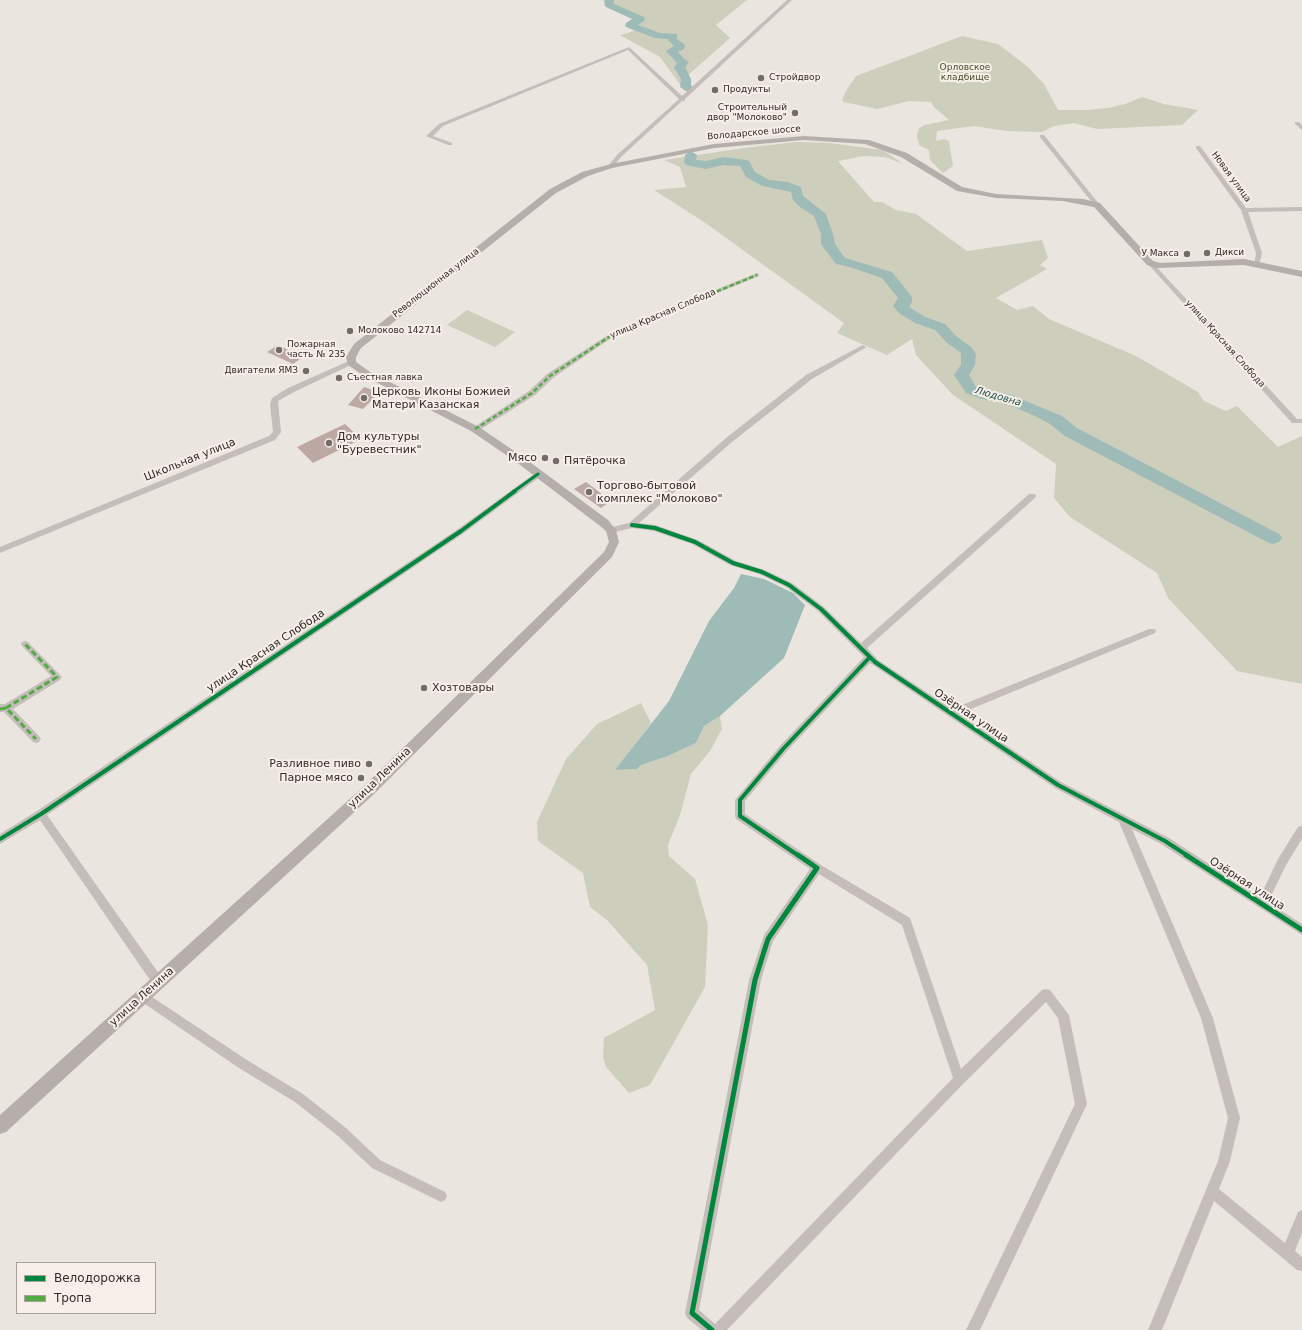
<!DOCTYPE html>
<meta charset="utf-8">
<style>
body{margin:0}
#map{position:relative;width:1302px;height:1330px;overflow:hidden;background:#ebe5e0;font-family:"DejaVu Sans",sans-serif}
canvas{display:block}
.legend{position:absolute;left:16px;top:1262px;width:140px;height:52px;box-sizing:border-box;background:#f7efe8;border:1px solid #a9a19b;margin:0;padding:5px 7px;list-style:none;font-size:12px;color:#342b28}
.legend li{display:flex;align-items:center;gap:8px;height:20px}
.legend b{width:20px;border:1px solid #a9a19b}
</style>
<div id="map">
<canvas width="1302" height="1330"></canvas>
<ul class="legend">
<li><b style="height:5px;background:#00873e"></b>Велодорожка</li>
<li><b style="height:5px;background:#54ab44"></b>Тропа</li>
</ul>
</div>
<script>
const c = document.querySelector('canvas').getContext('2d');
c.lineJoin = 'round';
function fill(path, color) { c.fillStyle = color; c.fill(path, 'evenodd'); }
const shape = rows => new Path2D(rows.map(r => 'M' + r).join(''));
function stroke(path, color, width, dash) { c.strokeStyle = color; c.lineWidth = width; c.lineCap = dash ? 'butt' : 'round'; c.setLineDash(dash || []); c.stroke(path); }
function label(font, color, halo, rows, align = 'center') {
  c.font = font + ' "DejaVu Sans",sans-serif'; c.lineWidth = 4; c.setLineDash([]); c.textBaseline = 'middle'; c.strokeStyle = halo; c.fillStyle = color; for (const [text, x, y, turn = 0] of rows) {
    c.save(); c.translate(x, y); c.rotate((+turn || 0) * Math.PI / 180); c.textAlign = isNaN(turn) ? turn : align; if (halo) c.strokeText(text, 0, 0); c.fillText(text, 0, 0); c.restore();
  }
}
const green = shape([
 [605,0,747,0,716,25,730,38,687,76,685,91,660,57,620,35,634,31,626,25,638,19,604,6],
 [962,36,998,44,1028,67,1044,84,1058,110,1087,110,1108,108,1125,104,1142,97,1164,104,1198,110,1182,125,1097,129,1074,123,1054,126,1042,132,1006,131,974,126,937,131,936,141,944,139,949,141,953,166,943,173,930,160,929,150,919,145,917,136,919,128,925,125,949,120,934,107,931,102,909,101,877,109,844,102,842,100,846,91,856,76],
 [797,142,829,143,883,150,903,164,885,157,864,156,838,161,874,202,882,202,896,210,916,214,967,251,1042,240,1048,258,1040,265,1047,269,996,298,1017,310,1033,306,1049,319,1136,356,1198,392,1204,401,1226,411,1237,406,1278,447,1302,436,1302,684,1237,671,1168,598,1157,573,1070,517,1054,498,1056,464,953,395,916,355,912,339,887,355,837,333,844,323,704,222,654,190,686,187,680,167,664,160,744,148],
 [467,310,515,332,495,347,447,325],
 [641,703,651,723,616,770,637,769,641,765,668,756,696,743,704,726,720,716,722,729,710,751,691,774,680,815,668,845,669,856,695,879,708,925,705,987,650,1085,629,1093,606,1067,603,1057,604,1038,655,1010,647,965,607,920,590,907,583,873,538,841,537,822,566,759,597,724]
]);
const water = shape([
 [741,574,764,579,793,593,805,605,784,658,720,716,704,726,696,743,668,756,641,765,637,769,615,770,669,701,709,621,734,588]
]);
const river = shape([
 [604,0,614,0,614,4,644,17,645,19,644,21,638,25,660,33,677,34,677,39,685,45,684,49,678,52,683,58,689,62,685,67,691,79,691,85,695,89,694,91,686,91,680,87,681,79,674,67,677,63,666,51,674,46,667,39,655,38,626,27,625,25,626,23,632,19,606,7,604,0],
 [691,151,697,155,696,160,706,161,723,157,746,160,749,161,755,172,769,180,788,182,801,187,803,196,826,214,833,234,835,244,845,258,892,272,912,297,912,302,909,307,925,317,945,324,956,336,971,347,976,354,975,365,969,375,976,387,1011,395,1062,416,1077,428,1279,534,1282,538,1279,542,1273,544,1267,542,1065,436,1050,424,1035,416,1003,402,982,399,966,393,954,375,961,365,961,353,946,342,935,330,915,323,899,313,893,306,898,298,882,278,850,267,836,264,821,244,821,234,814,216,800,207,793,200,791,192,762,186,746,177,740,166,723,165,706,169,686,165,684,162,685,155,691,151]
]);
const building = shape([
 [278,345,303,357,293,364,267,352],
 [364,387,380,392,363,409,348,405],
 [345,424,361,439,313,463,297,447],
 [586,482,611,501,601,508,574,489]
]);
const street = shape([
 [787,0,792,0,685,99,685,101,682,101,621,157,613,167,608,166,617,155,679,99,628,50,443,126,433,136,452,143,452,145,448,145,426,136,439,124,629,47,682,96,787,0],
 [1295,122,1299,122,1302,125,1302,130,1295,124,1295,122],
 [1040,135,1044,135,1099,204,1099,206,1095,206,1040,137,1040,135],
 [1196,146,1200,146,1246,208,1302,207,1302,211,1248,212,1262,253,1259,266,1254,265,1256,253,1241,210,1196,148,1196,146],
 [1148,262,1152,262,1297,419,1302,419,1302,423,1292,423,1148,264,1148,262],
 [757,273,759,274,759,276,617,334,553,378,535,395,478,431,472,431,471,429,529,391,547,374,613,332,757,273],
 [863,345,866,347,865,348,812,379,732,442,639,523,655,525,698,540,736,561,765,570,792,583,824,607,861,643,1029,494,1035,494,1036,496,1035,498,867,648,878,660,952,709,1149,629,1155,629,1156,631,1155,633,959,714,1061,782,1169,838,1260,897,1278,859,1298,827,1302,826,1302,839,1286,865,1268,902,1302,924,1302,935,1161,844,1132,829,1213,1018,1240,1118,1230,1161,1219,1189,1285,1243,1298,1212,1302,1210,1302,1233,1295,1251,1302,1257,1302,1271,1297,1270,1214,1201,1162,1330,1148,1330,1218,1161,1228,1118,1201,1018,1119,822,1055,788,870,663,786,752,745,801,745,814,821,865,910,918,961,1069,1042,990,1046,989,1050,990,1069,1015,1087,1104,980,1330,966,1330,1075,1104,1058,1018,1046,1002,963,1084,727,1330,702,1330,687,1318,685,1313,749,980,764,935,810,869,736,819,735,816,735,800,780,746,864,657,818,611,786,587,759,574,730,565,692,544,654,531,632,528,611,533,607,530,608,528,629,523,726,438,806,375,863,345],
 [819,874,902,925,953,1078,715,1324,699,1310,761,980,773,941,819,874],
 [349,361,353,361,355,363,294,392,278,401,281,432,275,440,0,553,0,547,269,436,273,432,270,404,272,398,288,388,349,361],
 [538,471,542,474,541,476,464,533,47,815,162,978,164,982,162,986,158,987,154,986,40,820,0,844,0,834,37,811,458,529,538,471],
 [25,641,28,642,62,677,60,680,13,709,39,736,41,739,39,742,36,743,33,742,4,712,0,712,0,704,5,704,51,676,22,646,21,644,22,642,25,641],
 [143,991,247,1060,303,1094,346,1128,380,1160,445,1192,447,1196,445,1200,441,1202,437,1200,372,1168,338,1136,295,1102,239,1068,139,1000,137,996,139,992,143,991]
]);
const secondary = shape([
 [804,136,869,140,907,153,962,187,996,194,1083,199,1100,203,1153,261,1160,263,1244,259,1302,271,1302,277,1244,265,1156,268,1147,265,1094,207,1063,201,996,198,957,191,901,157,865,144,804,140,714,148,612,168,588,176,556,193,361,348,356,357,356,362,370,372,479,427,523,457,608,520,616,530,619,542,612,557,373,795,6,1132,0,1134,0,1115,363,787,604,552,609,542,606,531,600,526,515,461,471,431,364,376,348,365,346,357,354,344,550,189,582,172,611,164,714,144,804,136]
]);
const quietFar1 = shape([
 [475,429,532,393,550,376,615,333,757,275]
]);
const quiet = shape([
 [6,708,57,677,25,644],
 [0,709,6,708,36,739]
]);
const cyclewayFar2 = shape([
 [513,492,538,474]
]);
const cyclewayFar1 = shape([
 [632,525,655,528,695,542,733,563,762,572,789,585,821,609,875,662,1058,785,1165,841,1188,856],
 [0,839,41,814,461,531,515,491],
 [799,856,740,816,740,800,783,749,870,657]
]);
const cycleway = shape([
 [1186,855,1302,930],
 [712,1330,692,1313,755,980,768,939,817,868,798,855]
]);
const markers = [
 [761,78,4,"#746c68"],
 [715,90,4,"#746c68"],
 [795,113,4,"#746c68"],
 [1207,253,4,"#746c68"],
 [1187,254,4,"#746c68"],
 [350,331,4,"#746c68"],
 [279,350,4,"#746c68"],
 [306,371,4,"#746c68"],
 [339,378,4,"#746c68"],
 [364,398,4,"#746c68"],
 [329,443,4,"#746c68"],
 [545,458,4,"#746c68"],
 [556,461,4,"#746c68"],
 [589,492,4,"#746c68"],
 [424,688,4,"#746c68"],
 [369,764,4,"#746c68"],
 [361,778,4,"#746c68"]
];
const farParknames = [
 ["Орловское",965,68],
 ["кладбище",965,78]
];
const farPoinames = [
 ["Стройдвор",769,78],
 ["Продукты",723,90],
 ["Строительный",787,108,"right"],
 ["двор \"Молоково\"",787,118,"right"],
 ["Дикси",1215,253],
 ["У Макса",1179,254,"right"],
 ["Молоково 142714",358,331],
 ["Пожарная",287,345],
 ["часть № 235",287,355],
 ["Двигатели ЯМЗ",298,371,"right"],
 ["Съестная лавка",347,378]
];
const farStreetnames = [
 ["Володарское шоссе",754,133,-5],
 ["Новая улица",1231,177,54],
 ["Революционная улица",436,283,-38],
 ["улица Красная Слобода",663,314,-23],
 ["улица Красная Слобода",1225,344,48]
];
const farWaternames = [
 ["Людовна",998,397,16]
];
const poiNames = [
 ["Церковь Иконы Божией",372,392],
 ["Матери Казанская",372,405],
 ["Дом культуры",337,437],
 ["\"Буревестник\"",337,450],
 ["Мясо",537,458,"right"],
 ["Пятёрочка",564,461],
 ["Торгово-бытовой",597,486],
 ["комплекс \"Молоково\"",597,499],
 ["Хозтовары",432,688],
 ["Разливное пиво",361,764,"right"],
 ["Парное мясо",353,778,"right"]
];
const streetNames = [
 ["Школьная улица",190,460,-22],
 ["улица Красная Слобода",266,651,-34],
 ["Озёрная улица",971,716,34],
 ["улица Ленина",380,778,-44],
 ["Озёрная улица",1247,884,33],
 ["улица Ленина",142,997,-42]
];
fill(green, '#cdcebc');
fill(water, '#9fbbb8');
fill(river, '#9fbbb8');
fill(building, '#bca9a4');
fill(street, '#c4bdb9');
fill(secondary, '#b5aeaa');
stroke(quietFar1, '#54ab44', 2.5, [4.5, 2.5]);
stroke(quiet, '#54ab44', 3, [6, 3]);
stroke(cyclewayFar2, '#00873e', 3);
stroke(cyclewayFar1, '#00873e', 4);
stroke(cycleway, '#00873e', 5);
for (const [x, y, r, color] of markers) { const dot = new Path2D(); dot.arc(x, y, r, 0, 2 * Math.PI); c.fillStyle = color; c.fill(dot); stroke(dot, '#f7efe8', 1.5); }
label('9px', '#464f2f', '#f7efe8', farParknames);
label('9px', '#342b28', '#f7efe8', farPoinames, 'left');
label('9px', '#342b28', '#f7efe8', farStreetnames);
label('italic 10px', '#225150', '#f7efe8', farWaternames);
label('11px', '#342b28', '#f7efe8', poiNames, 'left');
label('11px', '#342b28', '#f7efe8', streetNames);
</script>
